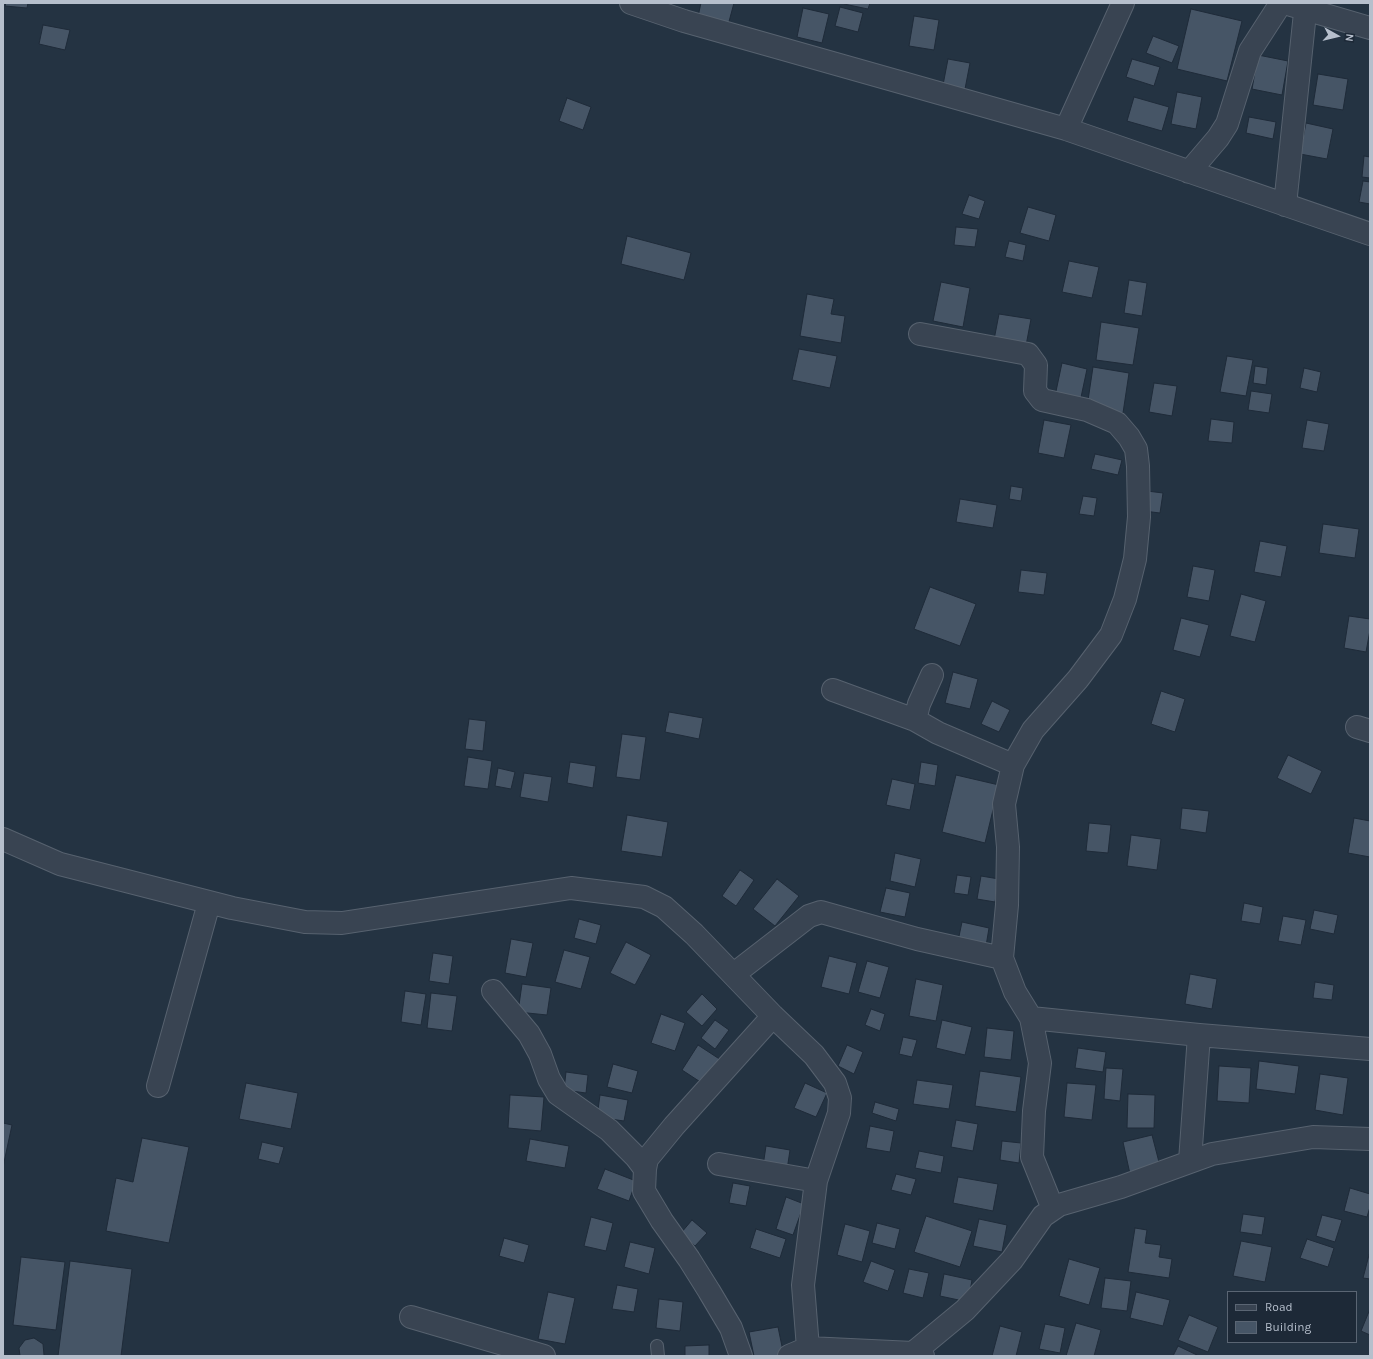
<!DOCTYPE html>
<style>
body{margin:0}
#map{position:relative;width:1373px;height:1359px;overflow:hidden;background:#243342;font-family:Karla,sans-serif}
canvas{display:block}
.frame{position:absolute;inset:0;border:4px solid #b6bfcc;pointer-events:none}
.legend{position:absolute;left:1227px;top:1291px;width:130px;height:52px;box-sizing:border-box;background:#1d2937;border:1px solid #5a6573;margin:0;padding:5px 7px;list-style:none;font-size:12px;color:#b6bfcc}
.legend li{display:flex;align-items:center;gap:8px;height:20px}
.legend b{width:20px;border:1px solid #5a6573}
.north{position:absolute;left:1317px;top:16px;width:40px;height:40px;-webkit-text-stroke:3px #1d2937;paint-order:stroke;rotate:98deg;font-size:11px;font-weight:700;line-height:16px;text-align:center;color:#b6bfcc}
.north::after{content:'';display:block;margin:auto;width:14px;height:18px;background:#b6bfcc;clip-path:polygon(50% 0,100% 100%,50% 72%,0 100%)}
</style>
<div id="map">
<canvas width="1373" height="1359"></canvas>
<div class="frame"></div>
<ul class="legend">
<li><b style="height:5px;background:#394452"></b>Road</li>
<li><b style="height:11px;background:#465566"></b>Building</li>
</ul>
<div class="north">N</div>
</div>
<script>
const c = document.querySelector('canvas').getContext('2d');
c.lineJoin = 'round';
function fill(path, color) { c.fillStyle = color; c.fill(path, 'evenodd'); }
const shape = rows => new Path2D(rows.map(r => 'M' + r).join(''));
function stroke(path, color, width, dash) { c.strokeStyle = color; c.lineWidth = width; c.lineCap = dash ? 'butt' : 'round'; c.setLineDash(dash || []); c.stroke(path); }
const building = shape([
 [6,3,28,3,27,8,5,6,6,3],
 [701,3,734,3,727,29,697,21,701,3],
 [845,3,870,3,868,9,844,4,845,3],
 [840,7,863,13,858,32,835,26,840,7],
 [803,8,829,14,822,43,797,37,803,8],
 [1191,9,1242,21,1227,81,1177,69,1191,9],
 [914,16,939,20,934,50,909,46,914,16],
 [43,25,70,30,65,50,39,44,43,25],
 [1153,36,1179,46,1172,63,1146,53,1153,36],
 [1258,55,1288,61,1282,95,1252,89,1258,55],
 [948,59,970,63,965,89,943,85,948,59],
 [1132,59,1160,67,1154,86,1126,77,1132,59],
 [1318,74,1348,79,1343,110,1313,105,1318,74],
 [1177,92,1202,97,1196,129,1171,124,1177,92],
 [1134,97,1169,107,1162,131,1127,121,1134,97],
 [567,98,591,107,583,130,559,121,567,98],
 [1249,117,1276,122,1273,139,1246,133,1249,117],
 [1306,123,1333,129,1327,159,1300,154,1306,123],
 [1364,156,1370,157,1370,178,1362,177,1364,156],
 [1363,181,1370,182,1370,204,1359,202,1363,181],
 [969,195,985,201,979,219,962,214,969,195],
 [1028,207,1056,215,1049,241,1020,233,1028,207],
 [956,227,978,229,975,247,954,245,956,227],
 [627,236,691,253,684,280,621,264,627,236],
 [1009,241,1026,245,1023,261,1005,257,1009,241],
 [1069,261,1099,267,1092,298,1062,292,1069,261],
 [1129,280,1147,283,1142,316,1124,313,1129,280],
 [941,282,970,288,963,327,933,321,941,282],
 [807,294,834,299,831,314,845,316,841,343,800,336,807,294],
 [999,314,1031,319,1025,351,993,345,999,314],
 [1101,322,1139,328,1133,365,1096,360,1101,322],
 [799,349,837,356,830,388,792,380,799,349],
 [1227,356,1253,360,1246,396,1220,392,1227,356],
 [1062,363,1087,369,1080,402,1055,396,1062,363],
 [1255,366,1268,368,1266,385,1253,383,1255,366],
 [1093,367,1129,373,1123,413,1087,407,1093,367],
 [1304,368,1321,372,1317,392,1300,388,1304,368],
 [1154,383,1177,386,1172,416,1149,412,1154,383],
 [1251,391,1272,394,1269,413,1248,410,1251,391],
 [1211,419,1234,422,1232,443,1208,441,1211,419],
 [1044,420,1071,425,1064,458,1038,453,1044,420],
 [1307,420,1329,424,1324,451,1302,448,1307,420],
 [1095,454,1122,460,1118,475,1091,469,1095,454],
 [1011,486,1023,488,1021,501,1009,499,1011,486],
 [1147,491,1163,493,1160,513,1144,511,1147,491],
 [1083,496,1097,498,1094,516,1079,514,1083,496],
 [960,499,997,505,993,528,956,522,960,499],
 [1323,524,1359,529,1355,558,1319,553,1323,524],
 [1260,541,1287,546,1281,577,1254,572,1260,541],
 [1193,566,1215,570,1209,601,1187,597,1193,566],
 [1021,570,1047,573,1044,595,1018,592,1021,570],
 [930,587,976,604,960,646,914,629,930,587],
 [1241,594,1266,601,1255,642,1230,636,1241,594],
 [1349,616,1370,619,1370,630,1366,652,1344,648,1349,616],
 [1181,618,1209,625,1200,657,1173,650,1181,618],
 [953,672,978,679,970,709,945,703,953,672],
 [1161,691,1185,699,1175,732,1151,724,1161,691],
 [992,701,1010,710,999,732,981,724,992,701],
 [669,712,703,718,699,739,665,732,669,712],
 [469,719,486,721,483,751,465,749,469,719],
 [622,734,646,737,640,780,616,777,622,734],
 [1288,755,1322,771,1311,794,1277,778,1288,755],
 [468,757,492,761,488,789,464,786,468,757],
 [570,762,596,766,593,788,567,783,570,762],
 [921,762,938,765,935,786,918,783,921,762],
 [498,768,515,772,511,789,495,786,498,768],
 [524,773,552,777,548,802,520,797,524,773],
 [956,775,999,785,985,843,942,832,956,775],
 [892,779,915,784,910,810,886,805,892,779],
 [1182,808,1209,811,1206,833,1180,829,1182,808],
 [627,815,668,822,662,857,621,851,627,815],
 [1354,818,1370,821,1370,857,1348,853,1354,818],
 [1089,823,1111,825,1108,853,1086,851,1089,823],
 [1131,835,1161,839,1157,870,1127,866,1131,835],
 [895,853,921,859,915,887,890,881,895,853],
 [740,870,754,880,736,906,722,896,740,870],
 [957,875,971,877,968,895,954,893,957,875],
 [981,876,999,879,995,902,977,899,981,876],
 [777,879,799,896,775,926,753,909,777,879],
 [886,888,910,893,905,917,880,912,886,888],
 [1244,903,1263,907,1260,924,1241,921,1244,903],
 [1314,910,1338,915,1334,934,1310,929,1314,910],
 [1283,916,1306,920,1301,945,1278,941,1283,916],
 [579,919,601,925,596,944,574,938,579,919],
 [962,922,989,928,986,946,958,941,962,922],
 [511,939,533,943,526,977,505,973,511,939],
 [626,942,651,955,635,985,610,973,626,942],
 [564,950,590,957,581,989,555,982,564,950],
 [433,953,453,956,449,984,429,981,433,953],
 [829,956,857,963,849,994,821,987,829,956],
 [867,961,889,967,880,998,858,992,867,961],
 [1190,974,1217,979,1212,1009,1185,1004,1190,974],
 [916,979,943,985,936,1021,909,1016,916,979],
 [1315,982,1334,985,1332,1000,1313,998,1315,982],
 [522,984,551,988,547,1015,518,1012,522,984],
 [405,991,426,994,421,1025,401,1022,405,991],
 [431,993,457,996,452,1031,427,1028,431,993],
 [702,994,717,1009,702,1026,686,1012,702,994],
 [871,1009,885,1014,880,1031,865,1025,871,1009],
 [661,1014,685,1023,675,1051,651,1043,661,1014],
 [715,1020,729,1030,715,1049,701,1038,715,1020],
 [942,1020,972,1027,965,1055,936,1048,942,1020],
 [987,1028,1014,1031,1011,1060,984,1057,987,1028],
 [903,1037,917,1040,912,1057,899,1054,903,1037],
 [698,1045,721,1060,705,1085,682,1070,698,1045],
 [847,1045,863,1052,854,1074,838,1066,847,1045],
 [1078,1048,1106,1052,1103,1072,1075,1068,1078,1048],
 [1259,1061,1299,1066,1295,1094,1256,1089,1259,1061],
 [613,1064,638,1071,632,1093,607,1087,613,1064],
 [1219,1066,1251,1068,1249,1103,1217,1101,1219,1066],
 [1106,1068,1123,1069,1120,1101,1104,1099,1106,1068],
 [980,1071,1021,1077,1016,1112,975,1106,980,1071],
 [566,1072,588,1075,586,1093,564,1090,566,1072],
 [1320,1074,1348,1078,1343,1115,1315,1110,1320,1074],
 [917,1080,953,1085,949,1109,913,1104,917,1080],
 [246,1083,298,1093,291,1129,239,1119,246,1083],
 [805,1083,827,1093,816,1117,794,1108,805,1083],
 [1067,1083,1096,1085,1092,1120,1064,1117,1067,1083],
 [1128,1094,1155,1095,1154,1128,1127,1128,1128,1094],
 [510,1095,544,1097,541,1131,508,1128,510,1095],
 [600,1095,628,1100,624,1121,597,1117,600,1095],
 [875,1102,899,1109,896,1121,872,1113,875,1102],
 [956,1120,978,1124,973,1151,951,1147,956,1120],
 [3,1123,12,1125,3,1167,3,1123],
 [870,1126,894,1131,890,1152,866,1148,870,1126],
 [1152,1135,1160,1166,1130,1174,1123,1142,1152,1135],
 [142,1138,189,1147,169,1243,106,1231,116,1178,133,1182,142,1138],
 [530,1139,569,1146,565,1168,526,1161,530,1139],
 [1002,1141,1021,1143,1019,1163,1000,1160,1002,1141],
 [262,1142,284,1147,279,1164,258,1159,262,1142],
 [766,1146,790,1150,787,1170,763,1166,766,1146],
 [919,1151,944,1156,941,1173,915,1168,919,1151],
 [605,1169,636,1181,629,1201,597,1189,605,1169],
 [896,1174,916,1179,911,1195,891,1190,896,1174],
 [958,1177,998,1184,993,1211,953,1203,958,1177],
 [733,1183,750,1186,746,1206,729,1203,733,1183],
 [1350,1188,1370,1194,1370,1207,1367,1217,1344,1211,1350,1188],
 [786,1197,804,1204,793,1235,776,1229,786,1197],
 [1243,1214,1265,1217,1262,1235,1240,1232,1243,1214],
 [1322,1215,1342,1220,1335,1242,1316,1236,1322,1215],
 [926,1216,972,1231,960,1267,914,1252,926,1216],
 [591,1217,613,1223,606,1251,584,1246,591,1217],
 [979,1219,1007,1225,1002,1252,973,1246,979,1219],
 [692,1220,707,1233,695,1246,681,1233,692,1220],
 [877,1223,900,1229,895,1249,872,1243,877,1223],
 [845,1224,870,1231,862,1262,837,1255,845,1224],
 [1135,1228,1147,1230,1145,1243,1161,1245,1159,1257,1172,1259,1169,1278,1128,1272,1135,1228],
 [756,1229,786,1239,780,1258,750,1248,756,1229],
 [504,1238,529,1245,524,1263,499,1256,504,1238],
 [1307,1239,1334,1248,1328,1267,1300,1258,1307,1239],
 [1241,1241,1272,1247,1265,1282,1233,1276,1241,1241],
 [630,1242,655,1248,649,1274,624,1267,630,1242],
 [1369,1255,1370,1256,1370,1279,1363,1278,1369,1255],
 [21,1257,65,1262,56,1330,13,1325,21,1257],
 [1069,1259,1100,1268,1089,1305,1059,1296,1069,1259],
 [70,1261,132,1269,121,1356,58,1356,70,1261],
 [871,1261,895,1270,888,1291,863,1282,871,1261],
 [909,1269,929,1273,923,1298,903,1293,909,1269],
 [944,1274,972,1280,968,1302,940,1296,944,1274],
 [1105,1278,1131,1281,1127,1311,1101,1308,1105,1278],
 [617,1285,638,1289,634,1312,612,1309,617,1285],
 [548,1292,575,1298,565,1344,538,1339,548,1292],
 [1136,1292,1170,1300,1163,1326,1130,1318,1136,1292],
 [659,1299,683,1302,680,1331,656,1328,659,1299],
 [1370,1309,1370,1335,1361,1331,1370,1309],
 [1189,1315,1218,1327,1208,1352,1178,1340,1189,1315],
 [1076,1323,1101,1330,1094,1356,1066,1356,1076,1323],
 [1045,1324,1065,1328,1060,1353,1039,1349,1045,1324],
 [1000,1326,1022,1332,1016,1356,992,1356,1000,1326],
 [778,1327,784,1356,754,1356,749,1332,778,1327],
 [34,1338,43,1344,44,1355,44,1356,20,1356,19,1348,25,1340,34,1338],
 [709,1345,709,1356,685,1356,685,1346,709,1345],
 [1178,1346,1197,1355,1197,1356,1173,1356,1178,1346]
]);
const service = shape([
 [657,1346,658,1356]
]);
const minor = shape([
 [631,3,684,21,1066,129,1370,234],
 [1291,5,1370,28],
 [1066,129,1123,3],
 [1189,172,1218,138,1227,124,1250,51,1281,3],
 [1285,205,1306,3],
 [920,334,1028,354,1036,365,1035,391,1042,400,1087,410,1117,423,1129,437,1136,449,1138,466,1139,517,1135,559,1125,599,1111,635,1078,679,1033,730,1013,765,1004,804,1008,847,1007,905,1002,958,1015,992,1031,1018,1040,1063,1034,1111,1032,1157,1053,1209],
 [932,675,919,704,915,720,938,733,1013,765],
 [833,690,915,720],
 [1357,727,1370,731],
 [3,839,60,864,232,908,305,922,342,923,571,888,644,897,664,907,694,934,773,1016,814,1055,835,1083,840,1098,839,1113,816,1181,803,1285,808,1348],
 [734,974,809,916,821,912,917,939,1002,958],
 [493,991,529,1034,540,1054,549,1079,558,1094,609,1130,636,1157,645,1169],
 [1031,1018,1199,1035,1370,1049],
 [158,1086,209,903],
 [1190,1161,1199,1035],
 [719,1164,816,1181],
 [411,1317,544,1356],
 [913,1353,965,1310,1012,1260,1043,1216,1059,1205,1121,1187,1212,1154,1313,1137,1370,1139],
 [741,1356,731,1328,709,1291,689,1259,662,1221,644,1191,645,1169,647,1159,674,1126,773,1016],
 [789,1356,808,1348,913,1353,923,1356]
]);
fill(building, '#465566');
stroke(building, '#1f2b39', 1);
stroke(service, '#57626f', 14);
stroke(minor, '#57626f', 24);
stroke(service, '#394452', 12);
stroke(minor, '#394452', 22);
</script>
